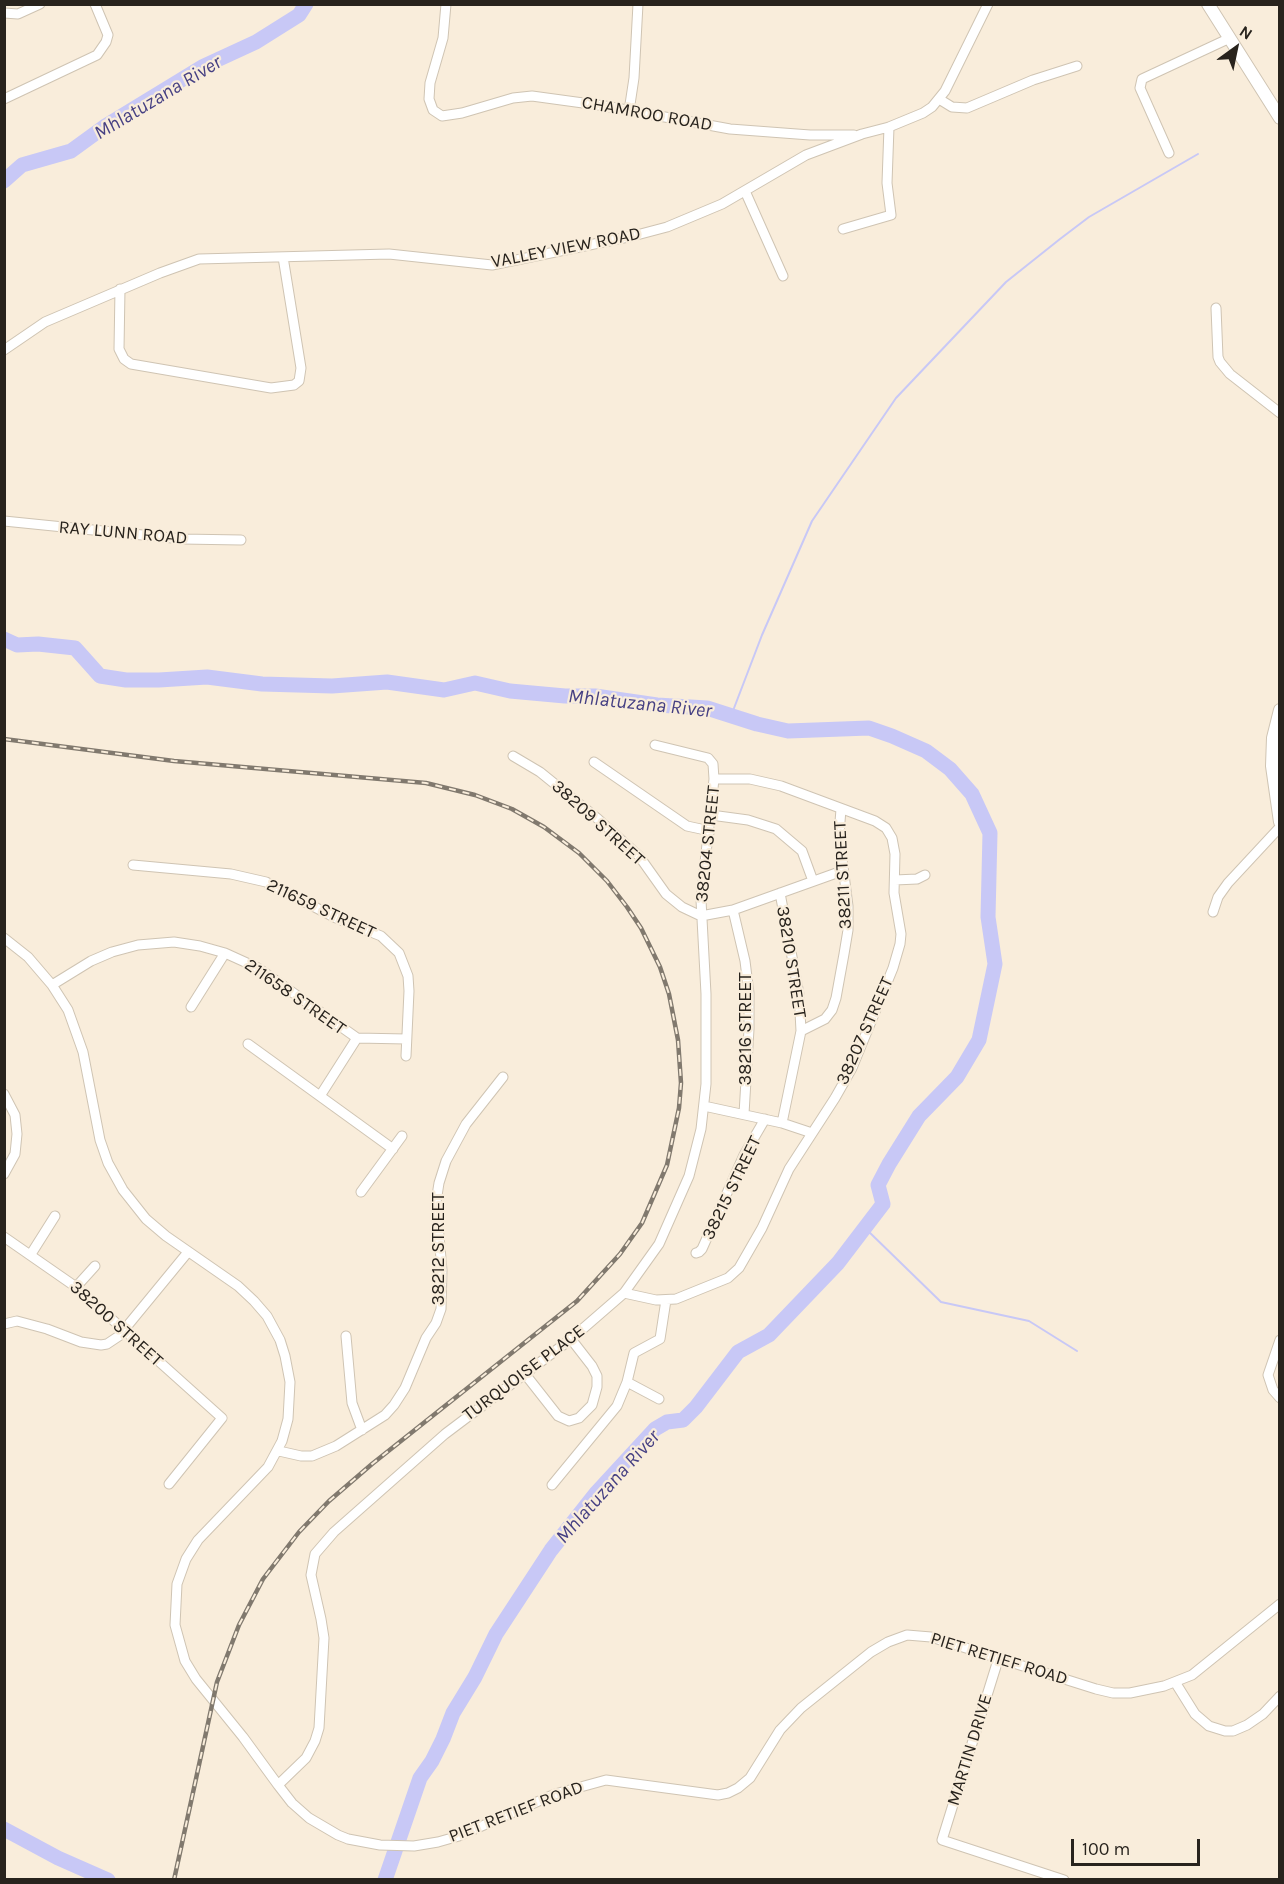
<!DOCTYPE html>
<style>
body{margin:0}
#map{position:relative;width:1284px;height:1884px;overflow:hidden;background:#f9eddb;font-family:Karla,sans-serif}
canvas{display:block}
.frame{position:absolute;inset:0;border:6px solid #28231d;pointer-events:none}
.north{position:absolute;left:1206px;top:18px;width:60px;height:60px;-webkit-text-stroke:4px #f9eddb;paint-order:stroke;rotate:33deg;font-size:16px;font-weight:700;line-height:24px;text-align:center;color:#28231d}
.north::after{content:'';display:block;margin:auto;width:21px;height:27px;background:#28231d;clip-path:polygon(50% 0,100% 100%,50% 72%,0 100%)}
.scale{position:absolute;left:1071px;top:1839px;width:129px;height:27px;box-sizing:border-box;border:3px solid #28231d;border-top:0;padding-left:8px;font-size:18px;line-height:21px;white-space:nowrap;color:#28231d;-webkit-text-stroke:4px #f9eddb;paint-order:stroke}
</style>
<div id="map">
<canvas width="1284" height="1884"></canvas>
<div class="frame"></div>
<div class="north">N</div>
<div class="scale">100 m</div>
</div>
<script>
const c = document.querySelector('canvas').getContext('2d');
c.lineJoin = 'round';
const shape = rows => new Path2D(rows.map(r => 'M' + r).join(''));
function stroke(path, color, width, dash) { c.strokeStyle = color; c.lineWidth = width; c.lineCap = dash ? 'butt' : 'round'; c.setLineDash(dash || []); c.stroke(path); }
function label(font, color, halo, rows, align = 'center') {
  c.font = font + ' Karla,sans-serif'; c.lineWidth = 4.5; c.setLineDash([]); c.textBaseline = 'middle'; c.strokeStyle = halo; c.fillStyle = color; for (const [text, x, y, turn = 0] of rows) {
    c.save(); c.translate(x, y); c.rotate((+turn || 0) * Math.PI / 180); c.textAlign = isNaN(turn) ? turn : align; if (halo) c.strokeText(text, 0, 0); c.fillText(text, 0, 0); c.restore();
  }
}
const stream = shape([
 [731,716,762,635,812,521,896,398,1006,282,1060,239,1089,217,1198,154],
 [866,1229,941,1302,1029,1321,1077,1351]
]);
const river = shape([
 [4,181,22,165,71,151,104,127,204,66,256,42,299,15,306,4],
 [4,639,17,645,38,644,75,648,100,676,126,680,159,680,207,677,262,684,332,686,387,682,444,690,475,683,510,691,565,696,595,696,657,705,707,708,757,724,788,731,869,728,892,736,926,751,950,769,972,794,990,833,988,917,995,964,979,1040,957,1077,919,1116,889,1164,878,1185,883,1204,838,1263,769,1335,738,1352,696,1407,683,1420,667,1422,655,1429,597,1492,551,1550,496,1634,475,1677,453,1713,443,1739,432,1761,420,1778,385,1880],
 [4,1829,58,1858,108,1880]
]);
const minor = shape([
 [446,4,443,38,430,83,429,99,433,110,442,116,462,113,513,98,532,96,605,106,730,129,810,135,854,135],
 [4,13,18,14,40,4],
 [4,99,97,55,106,42,108,35,95,4],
 [939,99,952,107,967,108,1033,80,1077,66],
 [629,111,634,78,638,4],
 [1169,153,1140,88,1142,79,1230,38],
 [745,191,783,276],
 [843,229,891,215,887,183,889,127],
 [120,289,119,349,124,359,131,364,271,388,294,385,299,381,301,368,283,257],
 [1216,308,1218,357,1220,362,1230,374,1280,413],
 [4,350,45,322,160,273,199,259,389,254,492,265,633,236,667,227,722,204,806,155,862,134,889,127,923,113,932,107,945,91,988,4],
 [4,521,182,539,241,540],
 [513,756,540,772,598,819,639,856,666,894,682,907,701,916,733,910,842,871],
 [594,762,687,826,710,831],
 [711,815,748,820,776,829,802,851,813,881],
 [133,865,231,874,266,882,336,918,381,936,399,953,408,976,409,991,406,1056],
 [895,880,917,879,925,875],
 [780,893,799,994,801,1031,782,1123],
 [733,910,745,961,749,993,749,1029,744,1114],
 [1213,912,1218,897,1228,883,1280,827],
 [4,938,28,957,52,985,68,1010,83,1052,100,1140,108,1163,123,1190,146,1219,166,1236,238,1286,254,1301,267,1316,280,1340,285,1356,290,1382,288,1419,282,1441,268,1467,198,1540,186,1559,177,1584,175,1625,185,1661,196,1679,243,1737,278,1785,292,1803,309,1818,338,1835,348,1839,380,1845,414,1846,438,1842,459,1836,555,1794,606,1780,718,1795,728,1793,738,1788,750,1778,780,1730,801,1708,871,1652,888,1642,907,1635,931,1637,1096,1689,1113,1693,1130,1693,1164,1686,1192,1675,1280,1604],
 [52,985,91,961,112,952,138,945,174,942,200,946,225,953,258,968,357,1038,406,1039],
 [191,1007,225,953],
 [801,1031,825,1019,832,1010,836,998,844,954,848,930,848,906,839,835,841,809],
 [248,1044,393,1149],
 [4,1094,15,1115,17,1134,15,1154,4,1174],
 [320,1096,357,1038],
 [704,1106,782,1123,812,1133],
 [361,1192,402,1136],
 [4,1237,76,1287,222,1418,169,1484],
 [696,1253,699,1252,702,1249,744,1155,765,1119],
 [31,1254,55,1216],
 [76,1287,95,1266],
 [624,1293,656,1300,676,1299,728,1278,739,1268,762,1228,789,1169,835,1098,852,1068,893,968,900,944,901,934,894,893,895,854,892,838,886,828,875,821,781,786,750,779,714,779],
 [4,1324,17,1321,47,1329,81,1342,101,1345,107,1344,119,1336,188,1252],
 [346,1336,352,1403,362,1430],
 [1280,1340,1268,1375,1273,1390,1280,1398],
 [525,1374,558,1416,569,1421,579,1418,592,1405,597,1387,597,1376,592,1366,571,1339],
 [627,1382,659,1399],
 [279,1451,301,1456,312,1456,336,1446,385,1415,394,1405,405,1388,426,1338,436,1323,441,1309,442,1270,436,1202,439,1183,446,1161,466,1124,503,1077],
 [552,1485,617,1406,627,1382,634,1353,660,1339,666,1300],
 [998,1660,942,1840,1064,1880],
 [1175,1682,1195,1714,1209,1726,1225,1731,1233,1731,1247,1725,1263,1714,1280,1696],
 [278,1785,306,1758,315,1741,319,1728,324,1638,321,1619,311,1575,315,1554,334,1532,445,1434,571,1339,624,1293,659,1244,689,1176,701,1129,706,1084,706,994,701,900,714,779,713,764,708,758,655,745]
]);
const secondary = shape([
 [1208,4,1280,118],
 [1280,710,1273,738,1272,766,1280,822]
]);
const rail = shape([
 [4,739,174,761,426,783,475,795,512,809,544,827,579,853,607,881,627,907,641,928,660,967,669,994,678,1040,681,1083,679,1108,667,1165,642,1223,620,1254,577,1301,372,1464,329,1501,299,1532,263,1579,239,1625,217,1682,174,1880]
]);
const streetNames = [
 ["CHAMROO ROAD",647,114,10],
 ["VALLEY VIEW ROAD",566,248,-11],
 ["RAY LUNN ROAD",123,533,5],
 ["38209 STREET",598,823,42],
 ["38204 STREET",708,844,-84],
 ["38211 STREET",843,875,-93],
 ["211659 STREET",321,909,25],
 ["38210 STREET",791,962,81],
 ["211658 STREET",295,997,35],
 ["38216 STREET",746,1029,-90],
 ["38207 STREET",865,1031,-66],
 ["38215 STREET",732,1188,-64],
 ["38212 STREET",439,1249,-90],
 ["38200 STREET",116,1324,42],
 ["TURQUOISE PLACE",524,1373,-37],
 ["PIET RETIEF ROAD",999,1659,17],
 ["MARTIN DRIVE",970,1750,-73],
 ["PIET RETIEF ROAD",516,1812,-21]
];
const waterNames = [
 ["Mhlatuzana River",158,98,-31],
 ["Mhlatuzana River",640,704,6],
 ["Mhlatuzana River",608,1487,-48]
];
stroke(stream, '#c8c8f6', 2);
stroke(river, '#c8c8f6', 15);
stroke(minor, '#cfc4b3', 11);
stroke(secondary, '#cfc4b3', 14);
stroke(minor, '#fff', 9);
stroke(secondary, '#fff', 12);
stroke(rail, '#81796e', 4.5);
stroke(rail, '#f9eddb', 2, [7]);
label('18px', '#28231d', '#f9eddb', streetNames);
label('italic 20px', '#464083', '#f9eddb', waterNames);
</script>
